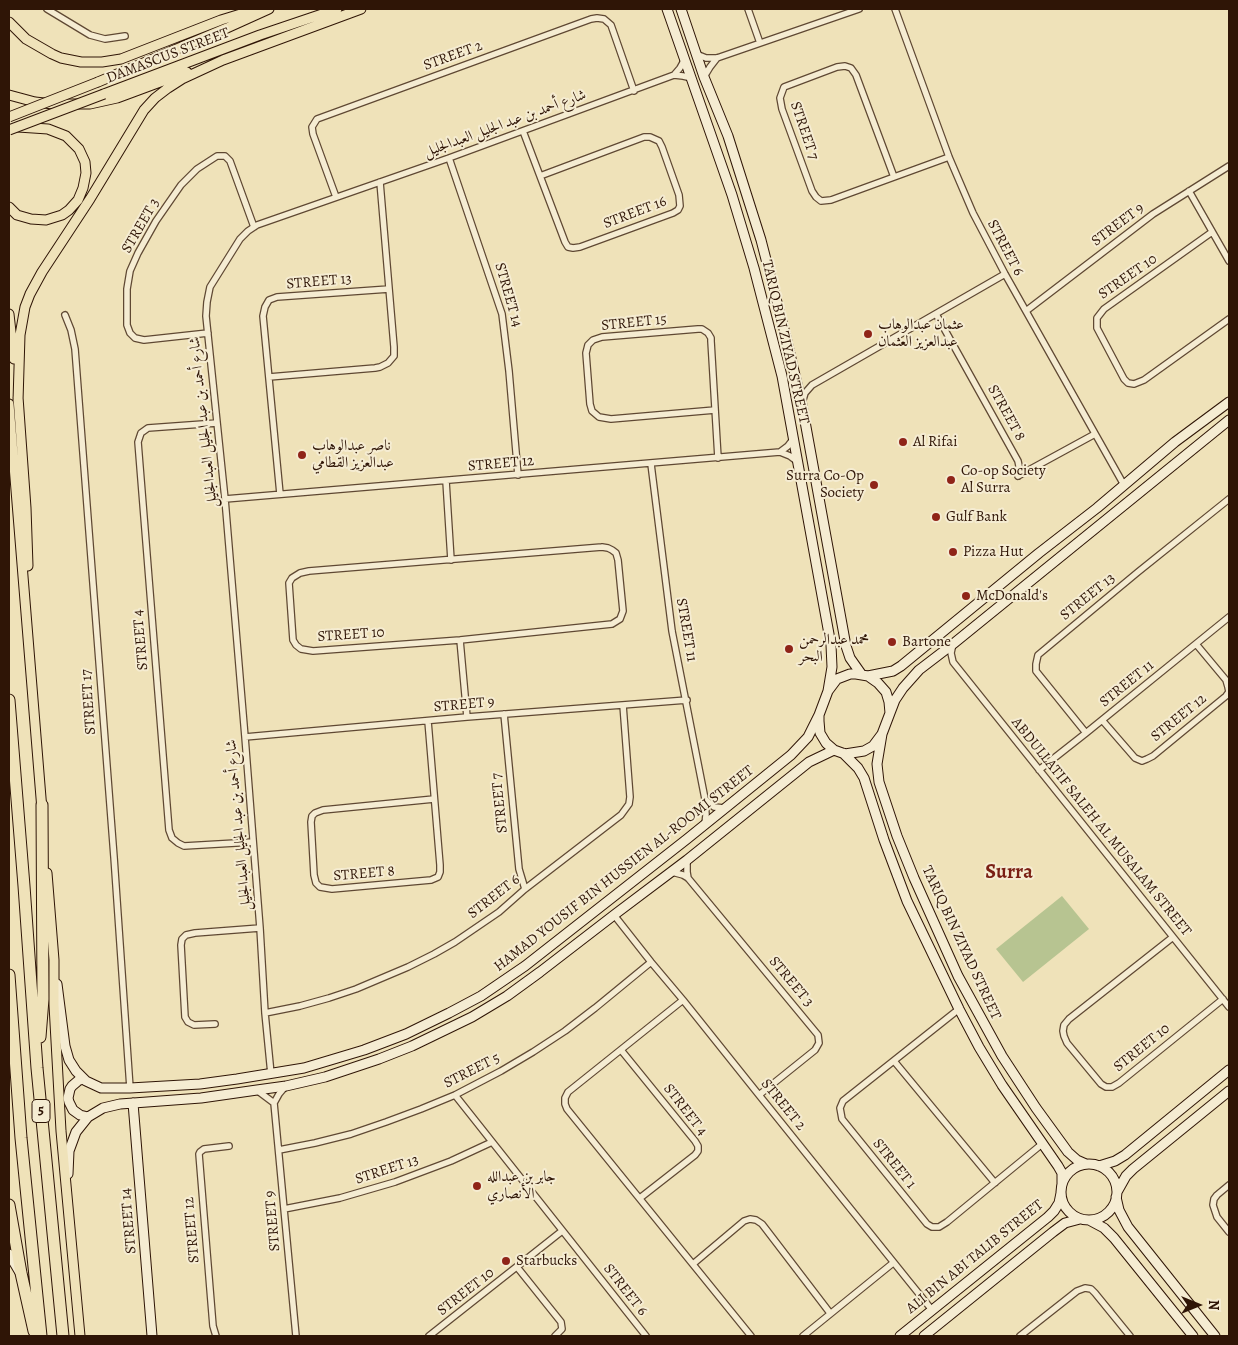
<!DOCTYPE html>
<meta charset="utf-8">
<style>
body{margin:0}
#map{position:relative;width:1238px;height:1345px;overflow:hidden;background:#efe2b9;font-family:Alegreya,serif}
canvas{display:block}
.frame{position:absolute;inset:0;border:10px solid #2f1506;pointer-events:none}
.north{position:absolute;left:1173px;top:1280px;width:50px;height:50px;-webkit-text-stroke:4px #f5ecd2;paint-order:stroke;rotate:90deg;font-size:14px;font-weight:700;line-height:20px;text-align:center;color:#2f1506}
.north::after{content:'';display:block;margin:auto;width:18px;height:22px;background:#2f1506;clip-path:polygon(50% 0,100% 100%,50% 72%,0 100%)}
</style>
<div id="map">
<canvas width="1238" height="1345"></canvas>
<div class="frame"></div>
<div class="north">N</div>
</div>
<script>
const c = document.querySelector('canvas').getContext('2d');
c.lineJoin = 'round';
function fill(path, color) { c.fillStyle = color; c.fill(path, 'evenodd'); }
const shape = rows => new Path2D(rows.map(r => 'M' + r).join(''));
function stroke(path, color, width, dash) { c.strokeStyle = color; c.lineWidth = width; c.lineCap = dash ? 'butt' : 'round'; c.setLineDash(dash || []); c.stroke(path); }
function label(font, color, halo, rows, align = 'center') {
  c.font = font + ' Alegreya,Amiri,serif'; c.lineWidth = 4; c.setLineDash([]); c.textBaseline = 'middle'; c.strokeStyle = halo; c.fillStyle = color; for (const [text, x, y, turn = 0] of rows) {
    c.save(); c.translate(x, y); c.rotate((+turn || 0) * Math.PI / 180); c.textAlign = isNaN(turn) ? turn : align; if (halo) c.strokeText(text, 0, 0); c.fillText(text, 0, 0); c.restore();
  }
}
const green = shape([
 [1062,896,1089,929,1023,982,996,949]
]);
const street = shape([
 [47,9,90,35,105,39,125,36],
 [748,9,760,43],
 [895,9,949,157,973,213,1005,274,1124,485],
 [696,54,706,58,717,58,859,9],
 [674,75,680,68,685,59],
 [704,77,710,67,717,58],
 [523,131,540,176,565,242,568,247,573,248,580,247,673,213,678,210,680,206,679,195,662,147,659,141,650,137,644,137,540,176],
 [449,158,502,314,509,371,518,475],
 [894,177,856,75,851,68,845,66,837,67,784,87,780,98,782,109,812,191,816,197,821,201,831,200,949,157],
 [1189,191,1229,261],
 [336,197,313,134,312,127,317,119,591,19,597,18,604,19,611,25,634,91],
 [1212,232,1104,309,1097,318,1097,328,1124,379,1128,383,1134,384,1144,380,1229,319],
 [1026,311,1153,214,1229,166],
 [936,314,1018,461,1019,466,1018,476],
 [65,315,71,330,75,349,114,857,130,1088],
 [208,333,144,340,135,338,130,333,127,325,127,289,130,271,138,253,156,221,181,185,197,169,217,156,225,156,230,161,254,227],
 [269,377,375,368,380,367,388,363,394,356,394,347,380,182],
 [802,403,805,393,812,385,1005,274],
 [715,410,611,419,599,417,592,411,590,404,586,353,588,345,593,340,602,337,698,329,702,329,708,333,711,338,711,341,718,458],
 [217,423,148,428,141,433,138,442,169,830,172,838,178,843,184,846,253,842],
 [780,452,788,446,794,438],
 [651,464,672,631,705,799,706,815,705,824],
 [1018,476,1095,434],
 [446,481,451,560],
 [280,494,263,316,265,307,269,300,277,297,389,289],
 [225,499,780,452,790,456,798,462],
 [602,547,608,548,612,550,616,553,618,560,623,611,620,619,612,624,460,640,313,651,301,649,296,645,293,640,289,583,292,578,300,573,309,571,602,547],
 [460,640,467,717],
 [953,644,951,653,953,662,1229,1007],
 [504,714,519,869,525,889],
 [1102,720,1135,758,1142,761,1147,759,1153,756,1226,696,1229,692,1228,687,1226,680,1196,644],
 [428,721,440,865,440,872,438,877,431,880,332,889,320,887,316,883,314,875,311,822,312,816,315,813,323,810,434,799],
 [1086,733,1036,671,1036,664,1038,655,1138,572,1229,499],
 [245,737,467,717,687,700],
 [1039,770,1086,733,1229,617],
 [705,799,714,807,725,808],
 [687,860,687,872,688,878],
 [672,872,683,875,688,878,818,1035,819,1043,815,1050,759,1095],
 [614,915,651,962,683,1000,759,1095,932,1310],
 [1173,937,1069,1019,1064,1025,1063,1031,1064,1036,1067,1043,1101,1084,1106,1087,1112,1087,1119,1083,1223,999],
 [683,1000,568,1092,565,1098,565,1104,567,1109,751,1336],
 [959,1009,843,1101,840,1108,842,1119,927,1224,932,1227,939,1227,947,1222,1042,1144],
 [265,1013,300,1006,329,998,356,989,408,967,434,954,455,942,499,912,525,889,621,815,629,804,630,797,623,705],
 [215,1024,194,1025,188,1022,185,1017,181,945,182,939,186,935,195,933,260,928],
 [621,1050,695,1141,698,1146,698,1151,695,1155,640,1198],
 [894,1061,995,1183],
 [271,1074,265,1013,260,928,245,737,225,499,206,316,207,302,210,287,240,239,248,231,257,225,449,158,674,75,683,76,692,78],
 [258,1091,274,1103],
 [455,1095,646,1336],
 [274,1103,296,1336],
 [274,1103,279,1094,285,1087],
 [279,1150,315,1143,351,1134,386,1122,421,1109,455,1095,501,1071,533,1052,565,1031,595,1008,651,962],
 [1229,1185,1217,1195,1214,1199,1213,1205,1217,1217,1229,1232],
 [284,1209,340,1198,395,1182,451,1161,492,1142],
 [693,1264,744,1221,750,1219,756,1220,762,1224,830,1313],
 [517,1267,561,1322,562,1329,555,1336],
 [216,1336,213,1326,199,1154,200,1152,204,1149,229,1146],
 [429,1336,562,1231],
 [803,1336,893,1263],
 [1020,1336,1077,1291,1085,1288,1091,1289,1095,1293,1130,1336]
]);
const secondary = shape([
 [667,9,732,195,754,268,782,376,831,645,832,667,828,691],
 [681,9,704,77,728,136,761,240,786,337,802,405,846,646,850,658,862,675],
 [850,674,856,674,868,676,878,683,886,692,889,702,890,713,882,734,873,746,864,751,845,754,834,750,826,743,820,733,819,721,819,715,828,691,837,679,850,674],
 [868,676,893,671,901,666,1039,553,1097,508,1175,442,1229,402],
 [890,713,895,700,903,688,919,670,953,644,1229,420],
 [882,734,877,764,879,782,897,836,914,878,958,976,1002,1056,1036,1108,1068,1152,1077,1160,1086,1164],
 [843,753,858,768,864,778,884,840,907,901,959,1009,979,1047,1002,1085,1058,1166,1062,1173,1062,1184],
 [57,984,65,1046,69,1060,76,1071,86,1081,101,1088,130,1088,200,1084,237,1079,304,1068,364,1050,406,1034,449,1013,481,996,525,966,687,839,791,755,808,737,819,715],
 [84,1079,79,1080,72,1086,70,1089,68,1098,69,1102,73,1110,80,1115,88,1117],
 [133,1103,152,1336],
 '1061 1192a28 28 0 1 1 56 0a28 28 0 1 1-56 0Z',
 [1099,1166,1115,1161,1125,1155,1229,1070],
 [68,1174,69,1151,76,1132,88,1117,103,1108,120,1104,201,1098,257,1090,286,1086,325,1077,379,1059,412,1046,472,1017,507,996,540,972,614,915,687,860,809,762,834,750],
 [1117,1192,1126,1176,1133,1169,1229,1091],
 [1116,1197,1119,1210,1128,1227,1215,1336],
 [1089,1220,1104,1228,1114,1238,1193,1336],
 [9,1254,19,1271],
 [900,1336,1048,1217,1054,1211,1059,1203,1061,1193],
 [924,1336,1053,1232,1065,1223,1080,1219]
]);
const primary = shape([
 [9,22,26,39,52,54,61,58,81,62,102,62,121,59,221,20,257,9],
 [98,82,227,28,269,9],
 [104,94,260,35,337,9],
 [9,95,35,102,53,104,90,104,117,98,187,72],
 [9,207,17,215,31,219,46,220,62,215,69,210,78,200,83,188,86,173,85,162,79,149,66,136,48,129,18,127],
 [9,314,14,359],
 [18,397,26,508,28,566],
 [18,401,20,335,25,307,30,294,42,272,90,199,144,110,155,98,168,88,182,79,223,60,361,9],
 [9,404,42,810],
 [47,873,54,960,54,1005,61,1131,80,1336]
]);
const highway = shape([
 [9,700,24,886,37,1068,63,1336],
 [9,975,21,1138,41,1336],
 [40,1037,43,999,42,805],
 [9,1205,21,1273,34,1331]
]);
const primaryBridge = shape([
 [9,117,98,82],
 [9,130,104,94]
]);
const markers = [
 [868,334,5,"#8f2418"],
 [903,442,5,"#8f2418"],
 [302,455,5,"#8f2418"],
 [951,480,5,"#8f2418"],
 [874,485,5,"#8f2418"],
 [936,517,5,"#8f2418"],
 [953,552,5,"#8f2418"],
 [966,596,5,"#8f2418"],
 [892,642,5,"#8f2418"],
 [789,649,5,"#8f2418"],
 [477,1186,5,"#8f2418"],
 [506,1261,5,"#8f2418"]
];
const shields = [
 [41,1111,18]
];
const shieldNames = [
 ["5",41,1111]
];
const streetNames = [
 ["DAMASCUS STREET",168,56,-21],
 ["STREET 2",453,56,-20],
 ["شارع أحمد بن عبد الجليل العبدالجليل",505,124,-20],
 ["STREET 7",804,131,71],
 ["STREET 16",635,213,-21],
 ["STREET 9",1118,225,-37],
 ["STREET 3",141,226,-60],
 ["STREET 6",1005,248,62],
 ["STREET 10",1128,277,-35],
 ["STREET 13",319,282,-5],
 ["STREET 14",508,295,74],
 ["STREET 15",634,323,-6],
 ["TARIQ BIN ZIYAD STREET",785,342,77],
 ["STREET 8",1006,413,61],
 ["شارع أحمد بن عبد الجليل العبدالجليل",204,422,-96],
 ["STREET 12",501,464,-5],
 ["STREET 13",1088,597,-39],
 ["STREET 11",686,630,80],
 ["STREET 10",351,635,-4],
 ["STREET 4",141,640,-95],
 ["STREET 11",1127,684,-39],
 ["STREET 17",89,702,-94],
 ["STREET 9",464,705,-5],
 ["STREET 12",1179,718,-39],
 ["STREET 7",500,803,-96],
 ["شارع أحمد بن عبد الجليل العبدالجليل",239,825,-95],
 ["ABDULLATIF SALEH AL MUSALAM STREET",1101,827,51],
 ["HAMAD YOUSIF BIN HUSSIEN AL-ROOMI STREET",624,869,-38],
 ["STREET 8",364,874,-5],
 ["STREET 6",494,897,-38],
 ["TARIQ BIN ZIYAD STREET",961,943,65],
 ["STREET 3",791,982,50],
 ["STREET 10",1142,1048,-39],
 ["STREET 5",472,1071,-27],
 ["STREET 2",783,1105,51],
 ["STREET 4",685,1110,52],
 ["STREET 1",894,1164,51],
 ["STREET 13",387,1170,-18],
 ["STREET 14",129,1221,-95],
 ["STREET 9",273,1221,-95],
 ["STREET 12",192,1230,-95],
 ["ALI BIN ABI TALIB STREET",975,1257,-39],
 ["STREET 6",625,1290,52],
 ["STREET 10",466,1292,-38]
];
const poiNames = [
 ["عثمان عبدالوهاب",878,325],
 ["عبدالعزيز العثمان",878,342],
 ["Al Rifai",913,442],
 ["ناصر عبدالوهاب",312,446],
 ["عبدالعزيز القطامي",312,463],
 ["Co-op Society",961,471],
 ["Al Surra",961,488],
 ["Surra Co-Op",864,476,"right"],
 ["Society",864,493,"right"],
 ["Gulf Bank",946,517],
 ["Pizza Hut",963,552],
 ["McDonald's",976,596],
 ["محمد عبدالرحمن",799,640],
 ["البحر",799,657],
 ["Bartone",902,642],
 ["جابر بن عبدالله",487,1177],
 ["الأنصاري",487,1194],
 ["Starbucks",516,1261]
];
const districtNames = [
 ["Surra",1009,873]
];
fill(green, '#b7c491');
stroke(street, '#5f4833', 8);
stroke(secondary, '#2f1506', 11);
stroke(primary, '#2f1506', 11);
stroke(highway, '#2f1506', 13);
stroke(street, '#f5ecd2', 5.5);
stroke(secondary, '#f5ecd2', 9);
stroke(primary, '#efe2b9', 9);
stroke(highway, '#efe2b9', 11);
stroke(primaryBridge, '#2f1506', 11, []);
stroke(primaryBridge, '#efe2b9', 9);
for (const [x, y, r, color] of markers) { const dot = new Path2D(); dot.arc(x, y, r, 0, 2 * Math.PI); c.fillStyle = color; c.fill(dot); stroke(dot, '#f5ecd2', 2); }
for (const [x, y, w] of shields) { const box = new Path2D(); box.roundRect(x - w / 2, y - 11.5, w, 23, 4); c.fillStyle = '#f5ecd2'; c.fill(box); stroke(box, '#2f1506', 1); }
label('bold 14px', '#2f1506', null, shieldNames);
label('15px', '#2f1506', '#f5ecd2', streetNames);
label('15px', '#2f1506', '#f5ecd2', poiNames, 'left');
label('bold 20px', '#7a1f14', '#f5ecd2', districtNames);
</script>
